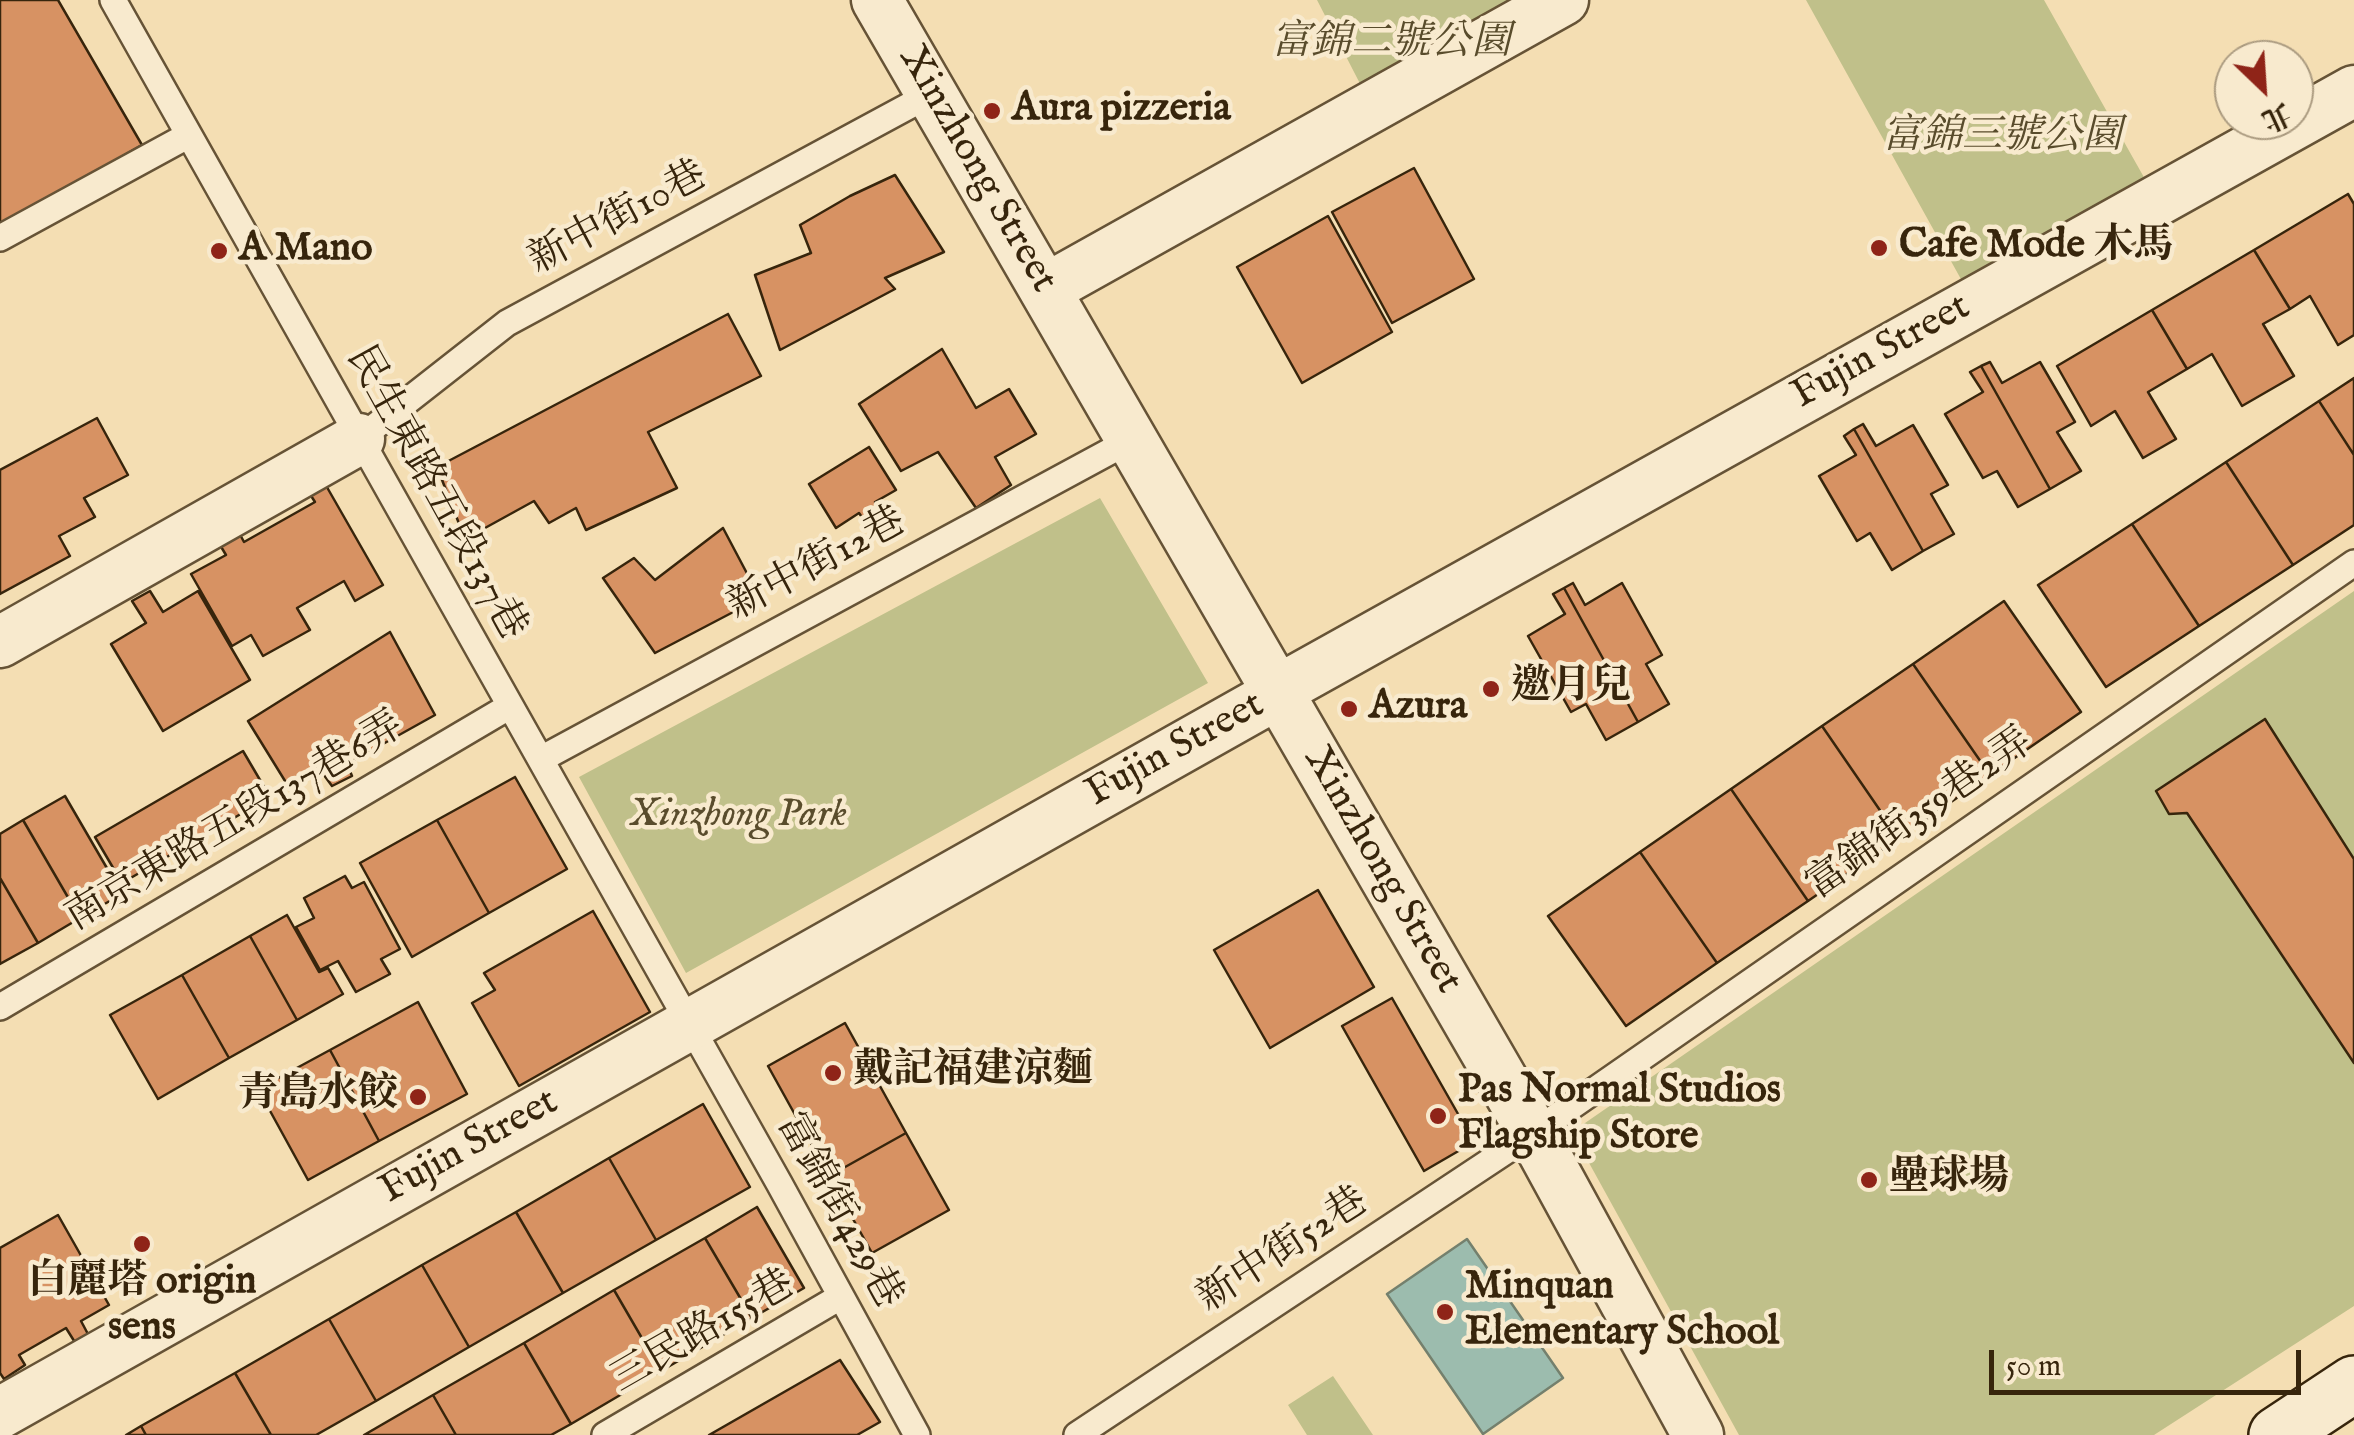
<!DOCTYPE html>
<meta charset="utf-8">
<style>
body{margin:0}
#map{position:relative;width:2354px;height:1435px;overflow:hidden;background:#f4deb3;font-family:"IM FELL English","Noto Serif TC",serif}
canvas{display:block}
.north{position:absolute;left:2214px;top:40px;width:100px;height:100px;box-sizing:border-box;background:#f8eace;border:2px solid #ab9b80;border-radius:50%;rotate:155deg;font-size:28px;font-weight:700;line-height:40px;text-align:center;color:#37250c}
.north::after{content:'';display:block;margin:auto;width:35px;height:45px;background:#8f2418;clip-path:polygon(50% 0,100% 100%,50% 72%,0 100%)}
.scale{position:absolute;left:1989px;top:1350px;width:312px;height:45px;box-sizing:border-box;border:5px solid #37250c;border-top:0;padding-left:12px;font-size:30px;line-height:35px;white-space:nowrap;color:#37250c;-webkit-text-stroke:8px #f8eace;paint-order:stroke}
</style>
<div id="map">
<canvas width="2354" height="1435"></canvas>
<div class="north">北</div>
<div class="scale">50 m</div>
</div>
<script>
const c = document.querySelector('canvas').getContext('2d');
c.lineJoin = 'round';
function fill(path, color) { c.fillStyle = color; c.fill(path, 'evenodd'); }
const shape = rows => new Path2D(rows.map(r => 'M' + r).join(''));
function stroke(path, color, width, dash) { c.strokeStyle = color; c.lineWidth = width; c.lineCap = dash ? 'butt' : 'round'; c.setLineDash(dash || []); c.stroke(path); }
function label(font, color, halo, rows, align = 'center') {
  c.font = font + ' "IM FELL English","Noto Serif TC",serif'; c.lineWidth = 9; c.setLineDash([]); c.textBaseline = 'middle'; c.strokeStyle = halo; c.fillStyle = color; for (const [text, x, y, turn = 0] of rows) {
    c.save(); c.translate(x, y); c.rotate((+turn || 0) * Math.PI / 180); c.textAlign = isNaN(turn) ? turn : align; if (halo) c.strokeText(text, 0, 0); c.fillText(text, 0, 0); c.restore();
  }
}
const green = shape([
 [1317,0,1563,0,1372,107],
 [1806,0,2044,0,2150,188,1967,290],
 [1100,498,1208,683,686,973,579,777],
 [2354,591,2354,1306,2154,1435,1739,1435,1572,1132],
 [1333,1376,1373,1435,1307,1435,1288,1405]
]);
const water = shape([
 [1467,1239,1563,1378,1483,1434,1387,1294,1467,1239]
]);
const building = shape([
 [0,0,58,0,142,145,0,227,0,0],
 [1414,168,1474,279,1392,323,1332,212,1414,168],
 [895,175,944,252,885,278,895,289,780,350,755,275,811,253,800,225,850,196,895,175],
 [2348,194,2354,204,2354,335,2338,345,2310,296,2290,309,2254,250,2348,194],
 [1328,216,1392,332,1302,383,1237,267,1328,216],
 [2254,250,2290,309,2263,324,2294,376,2242,406,2212,354,2187,369,2152,310,2254,250],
 [2152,310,2187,369,2148,392,2176,439,2143,458,2115,411,2091,426,2057,366,2152,310],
 [728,314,761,376,648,432,677,488,586,530,576,508,549,523,534,501,465,539,437,467,728,314],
 [942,349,976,408,1009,389,1036,434,995,457,1011,485,976,508,938,452,901,471,859,404,942,349],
 [1990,362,2002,383,2040,362,2075,422,2057,432,2081,471,2050,489,1981,366,1990,362],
 [1981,366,2050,489,2018,507,1997,471,1983,478,1945,414,1983,392,1970,372,1981,366],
 [2354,378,2354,455,2319,401,2354,378],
 [2319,401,2354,455,2354,525,2293,565,2226,462,2319,401],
 [97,418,128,475,84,498,95,517,59,536,70,556,0,594,0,470,97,418],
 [1863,424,1876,446,1913,425,1948,485,1931,494,1954,534,1923,551,1854,429,1863,424],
 [1854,429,1923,551,1892,570,1870,533,1857,541,1819,476,1856,455,1844,436,1854,429],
 [869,447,896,490,875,502,884,518,869,527,859,513,836,528,809,484,869,447],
 [2226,462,2293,565,2199,626,2132,524,2226,462],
 [324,482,383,585,355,601,344,581,297,608,310,630,263,656,251,635,232,646,191,574,226,555,217,540,237,529,244,542,315,502,308,491,324,482],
 [2132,524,2199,626,2106,687,2038,585,2132,524],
 [723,528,760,598,655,653,603,578,634,558,655,580,723,528],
 [1573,583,1585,605,1622,583,1662,655,1646,664,1669,704,1638,722,1564,588,1573,583],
 [1564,588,1638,722,1606,740,1586,704,1571,712,1528,636,1565,614,1553,594,1564,588],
 [150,591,163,612,198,591,250,680,163,731,111,644,146,623,132,601,150,591],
 [2004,601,2081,712,1990,775,1913,664,2004,601],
 [390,632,435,715,347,764,352,776,332,786,318,767,290,789,248,721,390,632],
 [1913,664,1990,775,1899,838,1822,726,1913,664],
 [2265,719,2354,859,2354,1063,2187,813,2169,814,2156,791,2265,719],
 [1822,726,1899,838,1808,901,1731,789,1822,726],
 [243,751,270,797,122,883,95,837,243,751],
 [515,777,567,869,489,913,437,820,515,777],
 [1731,789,1808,901,1717,963,1640,852,1731,789],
 [65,796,122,894,80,918,23,820,65,796],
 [23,820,80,918,38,943,0,878,0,834,23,820],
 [437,820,489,913,412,957,360,863,437,820],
 [1640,852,1717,963,1626,1026,1548,916,1640,852],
 [345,876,352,888,364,882,400,949,381,959,390,974,356,992,338,961,320,970,296,927,314,918,304,898,345,876],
 [0,878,38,943,0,964,0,878],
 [1318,890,1374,987,1270,1048,1214,950,1318,890],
 [593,911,650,1012,519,1086,472,1003,495,990,484,973,593,911],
 [287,915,319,972,328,968,343,994,297,1020,250,936,287,915],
 [250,936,297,1020,229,1058,182,975,250,936],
 [182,975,229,1058,158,1099,110,1015,182,975],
 [1392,998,1474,1142,1424,1171,1342,1026,1392,998],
 [418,1002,467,1094,379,1141,330,1050,418,1002],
 [845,1023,906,1133,829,1176,768,1066,845,1023],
 [330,1050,379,1141,308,1180,258,1089,330,1050],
 [703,1104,750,1187,656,1240,609,1158,703,1104],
 [906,1133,949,1210,872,1253,829,1176,906,1133],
 [609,1158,656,1240,563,1293,516,1212,609,1158],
 [757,1207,804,1288,752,1318,705,1238,757,1207],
 [516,1212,563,1293,469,1347,422,1265,516,1212],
 [58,1215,109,1305,81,1321,89,1336,76,1344,66,1328,19,1355,25,1365,4,1379,0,1373,0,1248,58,1215],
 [705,1238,752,1318,661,1371,614,1290,705,1238],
 [422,1265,469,1347,376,1401,329,1319,422,1265],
 [614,1290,661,1371,571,1424,524,1343,614,1290],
 [329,1319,376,1401,316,1435,271,1435,235,1373,329,1319],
 [524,1343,571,1424,551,1435,456,1435,433,1395,524,1343],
 [840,1360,880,1422,857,1435,709,1435,840,1360],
 [235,1373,271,1435,146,1435,141,1426,235,1373],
 [433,1395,456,1435,364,1435,433,1395],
 [141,1426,146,1435,126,1435,141,1426]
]);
const lane = shape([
 [113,0,779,1183,917,1435],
 [0,238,189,135],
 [359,439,507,323,931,94],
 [541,759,1131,440],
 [0,1007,510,706],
 [605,1435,840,1297],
 [1077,1435,1533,1133,2354,563]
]);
const street = shape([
 [877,0,1533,1133,1698,1435],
 [1046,289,1563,0],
 [0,642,359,439],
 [0,1413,1277,694,1293,682,2354,91]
]);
const secondary = shape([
 [2277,1435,2354,1384]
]);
const markers = [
 [992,111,10,"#8f2418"],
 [1879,248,10,"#8f2418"],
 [219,251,10,"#8f2418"],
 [1491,689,10,"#8f2418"],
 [1349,709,10,"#8f2418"],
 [833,1073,10,"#8f2418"],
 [418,1097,10,"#8f2418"],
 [1438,1116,10,"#8f2418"],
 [1869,1180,10,"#8f2418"],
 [142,1244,10,"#8f2418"],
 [1445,1312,10,"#8f2418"]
];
const parkNames = [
 ["富錦二號公園",1391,45],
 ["富錦三號公園",2002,139],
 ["Xinzhong Park",738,817]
];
const poiNames = [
 ["Aura pizzeria",1012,111],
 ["Cafe Mode 木馬",1899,248],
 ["A Mano",239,251],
 ["邀月兒",1511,689],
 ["Azura",1369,709],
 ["戴記福建涼麵",853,1073],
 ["Pas Normal Studios",1458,1093],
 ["Flagship Store",1458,1139],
 ["青島水餃",398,1097,"right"],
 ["壘球場",1889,1180],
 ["白麗塔 origin",142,1284,"center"],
 ["sens",142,1330,"center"],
 ["Minquan",1465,1289],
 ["Elementary School",1465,1335]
];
const streetNames = [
 ["Xinzhong Street",976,170,60],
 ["新中街10巷",619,220,-28],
 ["Fujin Street",1882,353,-29],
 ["民生東路五段137巷",434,494,61],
 ["新中街12巷",818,566,-28],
 ["Fujin Street",1176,751,-29],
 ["富錦街359巷2弄",1921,816,-35],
 ["南京東路五段137巷6弄",236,824,-31],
 ["Xinzhong Street",1381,871,60],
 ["Fujin Street",470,1148,-29],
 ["富錦街429巷",837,1212,61],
 ["新中街52巷",1284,1252,-33],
 ["三民路155巷",704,1334,-30]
];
fill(green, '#c0c08a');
fill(water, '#9cbcae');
stroke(water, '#74806d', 2.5);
fill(building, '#d79263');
stroke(building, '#37250c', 2.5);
stroke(lane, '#665336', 30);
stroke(street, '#665336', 55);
stroke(secondary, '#37250c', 60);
stroke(lane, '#f8eace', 25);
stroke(street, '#f8eace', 50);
stroke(secondary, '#f8eace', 55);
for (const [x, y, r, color] of markers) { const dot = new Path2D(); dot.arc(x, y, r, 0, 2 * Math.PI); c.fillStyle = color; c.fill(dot); stroke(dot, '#f8eace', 4); }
label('italic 40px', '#594c2c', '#f8eace', parkNames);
label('bold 40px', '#37250c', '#f8eace', poiNames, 'left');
label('40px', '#37250c', '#f8eace', streetNames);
</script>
